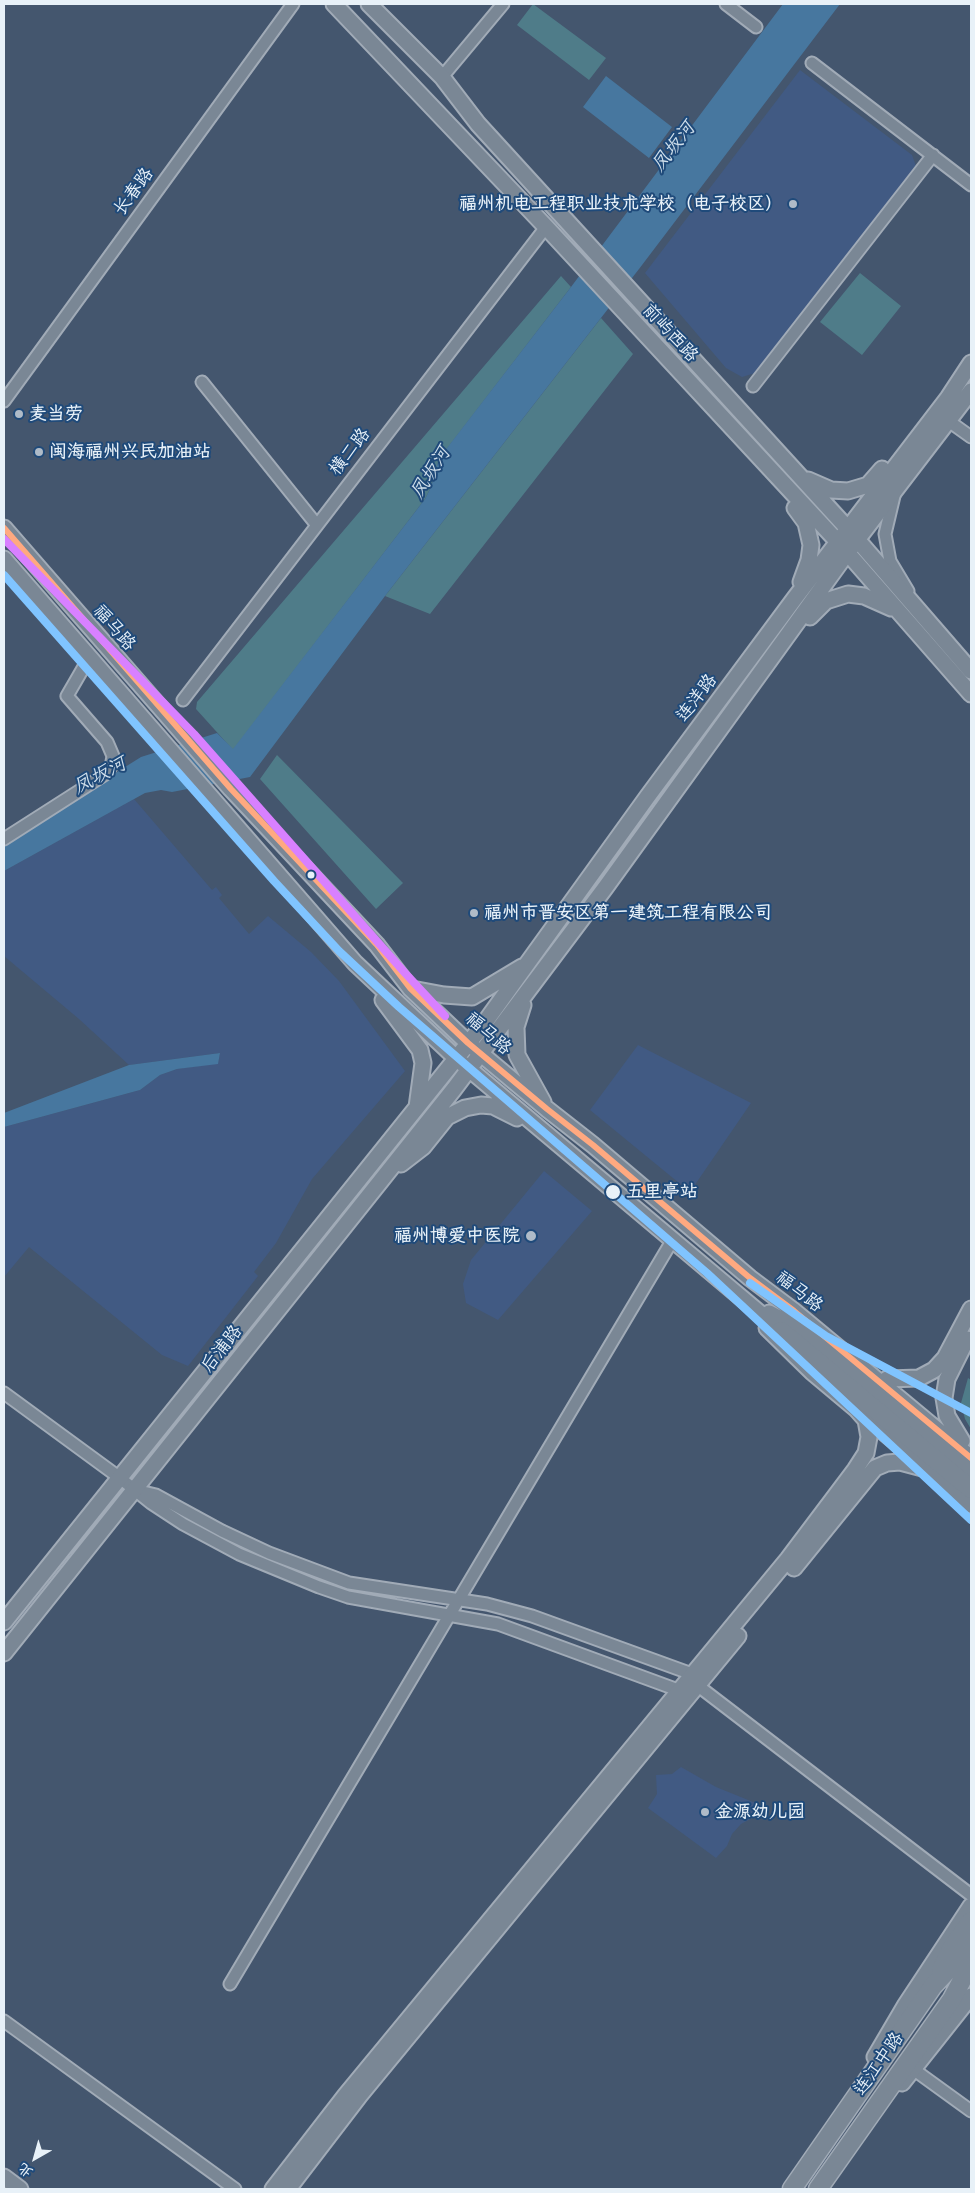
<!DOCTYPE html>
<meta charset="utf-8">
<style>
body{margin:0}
#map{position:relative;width:975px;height:2193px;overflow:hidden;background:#44566e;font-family:Caveat,"LXGW WenKai TC",sans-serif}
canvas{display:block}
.frame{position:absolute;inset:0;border:5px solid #e8f1f8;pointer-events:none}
.north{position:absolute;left:10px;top:2133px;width:50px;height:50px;-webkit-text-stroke:4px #1f4a7a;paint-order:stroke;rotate:218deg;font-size:14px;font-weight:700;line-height:20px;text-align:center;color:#e8f1f8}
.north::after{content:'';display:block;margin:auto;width:18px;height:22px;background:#e8f1f8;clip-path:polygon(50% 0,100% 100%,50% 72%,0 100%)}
</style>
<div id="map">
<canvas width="975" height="2193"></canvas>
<div class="frame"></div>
<div class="north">北</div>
</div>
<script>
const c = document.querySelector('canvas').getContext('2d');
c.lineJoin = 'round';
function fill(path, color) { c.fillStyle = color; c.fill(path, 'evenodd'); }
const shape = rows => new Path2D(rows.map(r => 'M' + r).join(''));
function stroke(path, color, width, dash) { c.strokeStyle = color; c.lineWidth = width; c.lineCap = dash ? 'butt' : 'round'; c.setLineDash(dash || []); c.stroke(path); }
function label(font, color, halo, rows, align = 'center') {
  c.font = font + ' Caveat,"LXGW WenKai TC",sans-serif'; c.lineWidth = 4; c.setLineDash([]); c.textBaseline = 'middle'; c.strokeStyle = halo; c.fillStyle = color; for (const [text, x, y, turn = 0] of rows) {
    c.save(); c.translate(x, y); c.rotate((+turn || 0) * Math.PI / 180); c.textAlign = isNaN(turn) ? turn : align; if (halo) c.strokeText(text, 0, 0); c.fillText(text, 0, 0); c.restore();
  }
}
const built = shape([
 [800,70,912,155,916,166,862,240,755,373,742,377,726,368,645,273],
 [134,799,212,890,216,887,222,895,219,898,249,934,268,916,311,952,339,981,405,1071,312,1179,276,1243,254,1272,258,1276,188,1366,162,1355,29,1247,4,1277,4,1127,140,1090,160,1075,177,1069,218,1063,220,1053,129,1065,79,1019,4,956,4,871],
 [638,1045,751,1103,690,1192,590,1110],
 [544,1171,592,1211,498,1320,466,1303,463,1284,471,1260],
 [681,1767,716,1787,758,1804,754,1817,741,1824,732,1834,727,1846,716,1858,648,1808,657,1794,656,1775,672,1774]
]);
const green = shape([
 [533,4,606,58,589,80,517,25],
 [860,273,901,306,862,355,820,322],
 [561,276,571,287,439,459,431,487,425,499,233,750,196,709,197,702],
 [601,318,633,354,430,614,385,596],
 [277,755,403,883,376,909,260,779],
 [968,1378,971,1380,971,1429,965,1419,961,1403]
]);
const water = shape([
 [783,4,840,4,639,269,385,596,250,777,172,792,161,790,145,793,4,871,4,843,141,757,217,733,233,749,425,499,431,487,439,459,447,448,571,287],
 [606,76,672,127,649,158,583,107],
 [220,1053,218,1064,177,1069,160,1075,140,1090,4,1127,4,1113,129,1065]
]);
const minor = shape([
 [726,4,756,27],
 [812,63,971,185],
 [442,77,503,4],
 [202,382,316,524],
 [753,386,933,155],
 [4,401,293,4],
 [950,422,971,437],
 [894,496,885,534,890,561,908,591],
 [183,700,546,227],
 [4,839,104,775,111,767,113,756,107,742,67,696,89,658],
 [4,1393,120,1478,151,1503,183,1524,239,1554,319,1587,348,1597,498,1624,678,1690,686,1688],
 [135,1490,156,1495,222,1531,269,1553,349,1583,487,1604,532,1616,692,1674,697,1685,971,1895],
 [230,1984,672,1241],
 [4,2021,235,2189],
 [913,2069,971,2111]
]);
const major = shape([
 [334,4,546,227,838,542,971,694],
 [369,4,442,77,478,124,848,529,971,671],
 [808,480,831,490,848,491,868,485,882,469],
 [795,508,806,523,811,545,809,560,801,582],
 [4,528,231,789,377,945,410,988,468,1043,547,1109,593,1145,750,1278,794,1311,971,1458],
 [4,559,355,963,456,1058,781,1331],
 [810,617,826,601,848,594,864,596,891,608],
 [412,989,444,995,472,997,522,967],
 [383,1000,420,1050,423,1063,417,1107],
 [523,1005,516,1027,517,1055,543,1102],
 [401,1164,423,1147,447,1117,465,1108,481,1105,493,1106,517,1118],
 [769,1313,788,1323,971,1476],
 [767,1328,812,1372,971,1505],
 [887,1379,919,1378,934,1370,945,1358,971,1309],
 [962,1441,947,1416,944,1398,947,1379,967,1339],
 [794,1568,875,1468,887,1463,900,1462,930,1470],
 [4,1622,483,1025,648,796,795,598,948,398,971,363],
 [4,1653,454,1089,605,888,847,553,971,391],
 [875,2057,905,2006,971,1906],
 [902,2083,971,1996],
 [4,2177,20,2189],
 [273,2189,345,2096,788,1559,855,1470,866,1453,869,1437,866,1420,851,1403],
 [288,2189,360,2095,738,1636]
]);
const highway = shape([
 [781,1331,971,1489],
 [941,1970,951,1949,971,1921],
 [792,2189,933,1986,960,1957,971,1942],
 [818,2189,952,1999,971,1963]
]);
const bus1 = shape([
 [4,528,231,789,377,945,410,988,468,1043,547,1109,593,1145,750,1278,794,1311,971,1458]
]);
const metro1 = shape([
 [4,575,274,881,339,951,399,1007,707,1273,971,1520],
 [750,1283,826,1336,971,1413]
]);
const metro2 = shape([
 [4,539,194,734,405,973,445,1016]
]);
const markers = [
 [793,204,5,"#afbbc8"],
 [19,414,5,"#afbbc8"],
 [39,452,5,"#afbbc8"],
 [311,875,4.5,"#e8f1f8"],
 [474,913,5,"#afbbc8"],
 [613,1192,8,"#e8f1f8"],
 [531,1236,6,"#afbbc8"],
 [705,1812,5,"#afbbc8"]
];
const streetNames = [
 ["长春路",134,192,-54],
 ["前屿西路",670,333,47],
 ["横二路",350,452,-52],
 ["福马路",114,628,49],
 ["连洋路",697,698,-53],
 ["福马路",488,1034,41],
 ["福马路",799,1292,38],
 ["后浦路",222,1349,-52],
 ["连江中路",879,2064,-55]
];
const poiNames = [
 ["福州机电工程职业技术学校（电子校区）",783,204,"right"],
 ["麦当劳",29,414],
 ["闽海福州兴民加油站",49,452],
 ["福州市晋安区第一建筑工程有限公司",484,913],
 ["福州博爱中医院",520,1236,"right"],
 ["金源幼儿园",715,1812]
];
const stopNames = [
 ["五里亭站",626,1192]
];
const waterNames = [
 ["凤坂河",674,147,-52],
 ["凤坂河",431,473,-58],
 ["凤坂河",100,776,-28]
];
fill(built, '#415a83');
fill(green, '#4f7c89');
fill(water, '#47779f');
stroke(minor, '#a1abb7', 15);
stroke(major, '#a1abb7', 19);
stroke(highway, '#a1abb7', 21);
stroke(minor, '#7a8795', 11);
stroke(major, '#7a8795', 15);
stroke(highway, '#7a8795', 18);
stroke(bus1, '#ffa980', 6);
stroke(metro1, '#80c4ff', 8);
stroke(metro2, '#d880ff', 8);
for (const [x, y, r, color] of markers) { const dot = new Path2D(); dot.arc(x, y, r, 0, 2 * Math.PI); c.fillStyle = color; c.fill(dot); stroke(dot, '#1f4a7a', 2); }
label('18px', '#e8f1f8', '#1f4a7a', streetNames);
label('bold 18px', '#e8f1f8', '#1f4a7a', poiNames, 'left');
label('bold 18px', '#e8f1f8', '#1f4a7a', stopNames, 'left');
label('italic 19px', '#d0dfeb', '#1f4a7a', waterNames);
</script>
